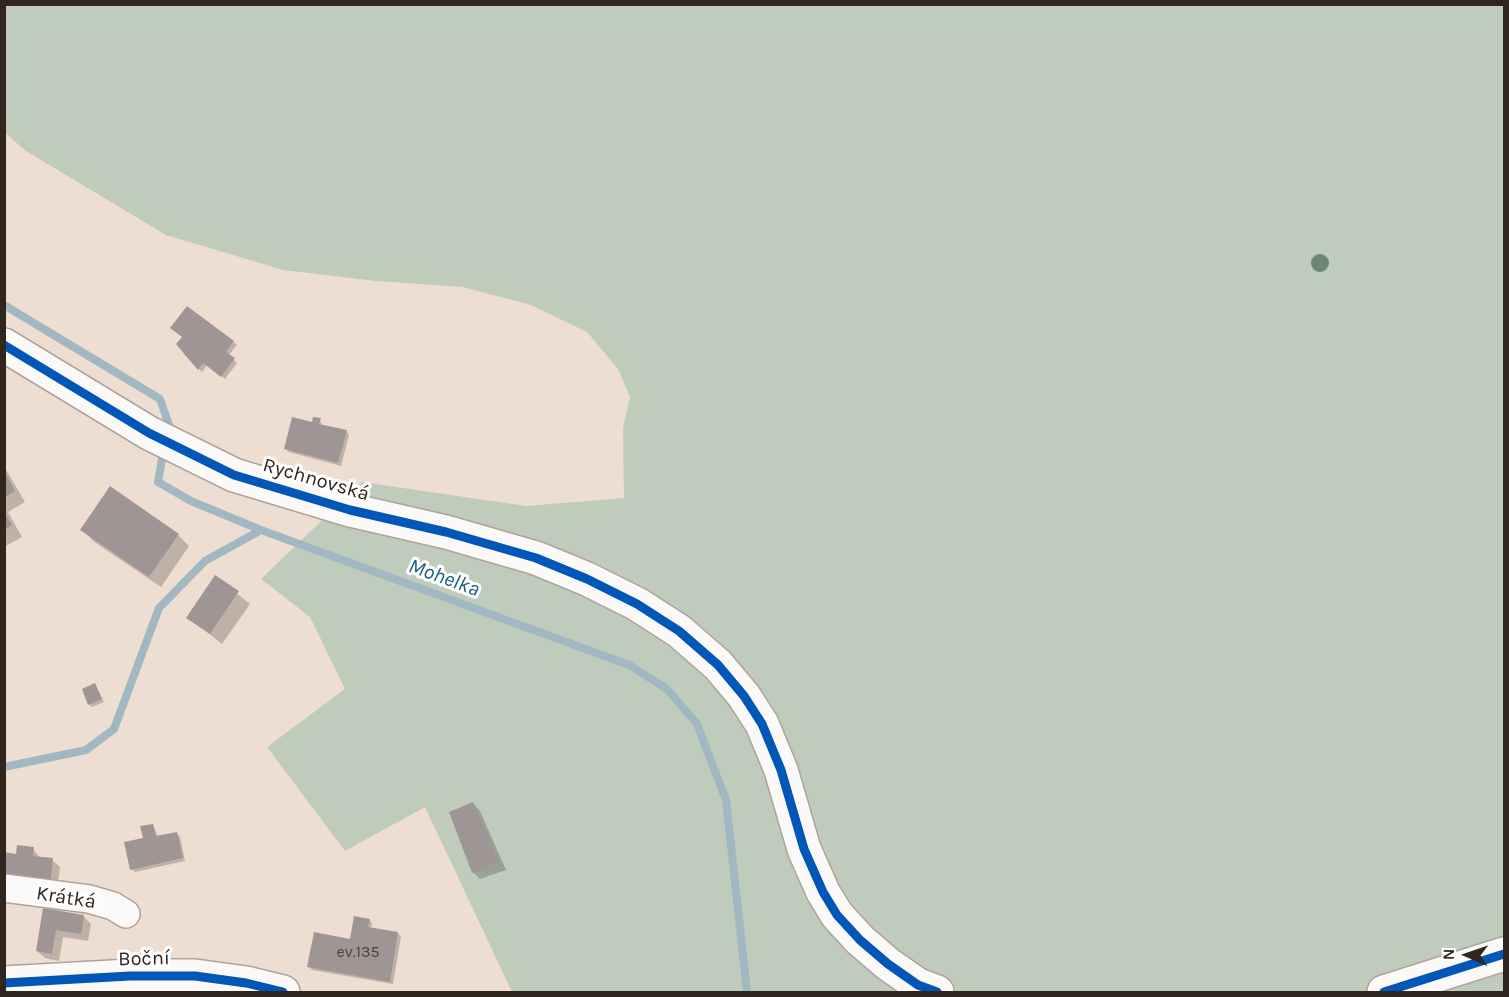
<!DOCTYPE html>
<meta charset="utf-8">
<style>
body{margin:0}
#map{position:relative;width:1509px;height:997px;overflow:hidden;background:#eeded2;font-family:Karla,sans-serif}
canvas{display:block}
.frame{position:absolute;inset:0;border:6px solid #30261e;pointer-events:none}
.north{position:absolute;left:1437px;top:925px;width:60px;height:60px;-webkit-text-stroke:4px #fff;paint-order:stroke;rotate:272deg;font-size:16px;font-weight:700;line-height:24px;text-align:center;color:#30261e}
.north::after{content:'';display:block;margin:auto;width:21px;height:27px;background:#30261e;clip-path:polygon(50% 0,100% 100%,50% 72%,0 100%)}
</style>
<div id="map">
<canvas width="1509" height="997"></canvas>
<div class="frame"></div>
<div class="north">N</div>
</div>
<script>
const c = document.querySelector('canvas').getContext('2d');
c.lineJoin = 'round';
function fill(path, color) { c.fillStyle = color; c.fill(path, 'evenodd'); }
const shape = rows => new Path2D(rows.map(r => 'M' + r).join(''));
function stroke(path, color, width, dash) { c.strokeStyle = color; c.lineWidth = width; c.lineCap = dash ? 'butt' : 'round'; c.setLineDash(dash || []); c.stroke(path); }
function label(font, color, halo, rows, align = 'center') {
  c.font = font + ' Karla,sans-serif'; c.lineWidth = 6; c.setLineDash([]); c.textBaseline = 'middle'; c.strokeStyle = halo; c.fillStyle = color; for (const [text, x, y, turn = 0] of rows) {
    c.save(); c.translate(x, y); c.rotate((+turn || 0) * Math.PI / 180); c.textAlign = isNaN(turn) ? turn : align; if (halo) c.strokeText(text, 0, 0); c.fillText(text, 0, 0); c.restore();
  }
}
const green = shape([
 [4,5,1504,5,1504,992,512,992,425,807,345,851,267,747,345,689,310,617,261,579,362,482,526,506,624,498,623,428,630,397,618,369,587,332,531,305,463,287,376,281,283,270,166,235,26,151,5,133]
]);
const shadow = shape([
 [233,342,237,345,229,355,237,363,225,379,207,365,202,372,183,353],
 [320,420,322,426,346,431,349,435,341,466,289,452,286,449],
 [4,466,25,502,8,512,22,537,4,547],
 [82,529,178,535,189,546,161,587,93,541],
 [216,577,250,604,222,644,188,617],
 [95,685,104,702,92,707,89,704],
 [473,803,480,811,506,870,480,879,473,872],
 [153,825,158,837,177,833,180,837,185,861,135,872,132,869],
 [33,849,40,858,52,860,60,867,57,891,18,856],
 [44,909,83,916,91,924,88,941,63,937,59,961,45,958,37,951],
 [369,920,372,923,371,929,397,933,401,936,393,984,312,970,309,966,351,941]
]);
const stream = shape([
 [4,305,160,399,169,425,167,433],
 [164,448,158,482,191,501,261,530,629,665,667,689,697,724,726,800,747,992],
 [4,767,86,750,114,729,159,608,205,561,261,530]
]);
const building = shape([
 [187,306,234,341,226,352,235,358,221,377,203,363,198,370,176,344,182,337,170,328],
 [292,417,312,422,313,417,321,418,319,424,347,430,338,463,284,449],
 [5,472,15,491,5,497],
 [110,486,179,534,149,577,80,530],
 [4,512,12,525,4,530],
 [215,575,239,591,210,634,186,618],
 [95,683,102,699,88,705,82,689],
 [473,802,499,862,472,873,449,812],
 [153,824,156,836,177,832,183,858,130,870,124,842,143,838,140,826],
 [17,845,34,847,33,856,53,858,50,885,4,879,4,852,16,854],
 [43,908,84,915,81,934,56,930,52,954,36,951],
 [354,916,370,919,368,927,398,932,390,982,307,967,314,932,350,939]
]);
const street = shape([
 [4,888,89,899,113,906,126,914]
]);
const secondary = shape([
 [4,345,149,433,234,475,350,510,446,532,536,558,587,579,637,604,679,631,718,665,744,696,762,724,781,770,804,849,823,892,837,915,860,940,888,964,918,985,937,992],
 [4,983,130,976,195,976,246,983,283,992],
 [1384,992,1504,954]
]);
const cycleway = shape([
 [4,345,149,433,234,475,350,510,446,532,536,558,587,579,637,604,679,631,718,665,744,696,762,724,781,770,804,849,823,892,837,915,860,940,888,964,918,985,937,992],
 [4,983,130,976,195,976,246,983,283,992],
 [1384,992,1504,954]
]);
const trees = [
 [1320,263]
];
const numberNames = [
 ["ev.135",358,952]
];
const streetNames = [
 ["Rychnovská",316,480,16],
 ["Krátká",66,898,9],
 ["Boční",144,959,-1]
];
const waterNames = [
 ["Mohelka",444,578,20]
];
fill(green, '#bfccbc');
fill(shadow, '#0003');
stroke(stream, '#a1b8c3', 8);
fill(building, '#a09595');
stroke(street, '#afa399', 30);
stroke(secondary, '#afa399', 36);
stroke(street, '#fcfaf8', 27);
stroke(secondary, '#fcfaf8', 33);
stroke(cycleway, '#0057b8', 9);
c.fillStyle = '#6e8574';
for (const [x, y] of trees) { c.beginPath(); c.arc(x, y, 9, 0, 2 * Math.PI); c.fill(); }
label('16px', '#4c423c', null, numberNames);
label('20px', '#30261e', '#fff', streetNames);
label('italic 21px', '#165c7a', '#fff', waterNames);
</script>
